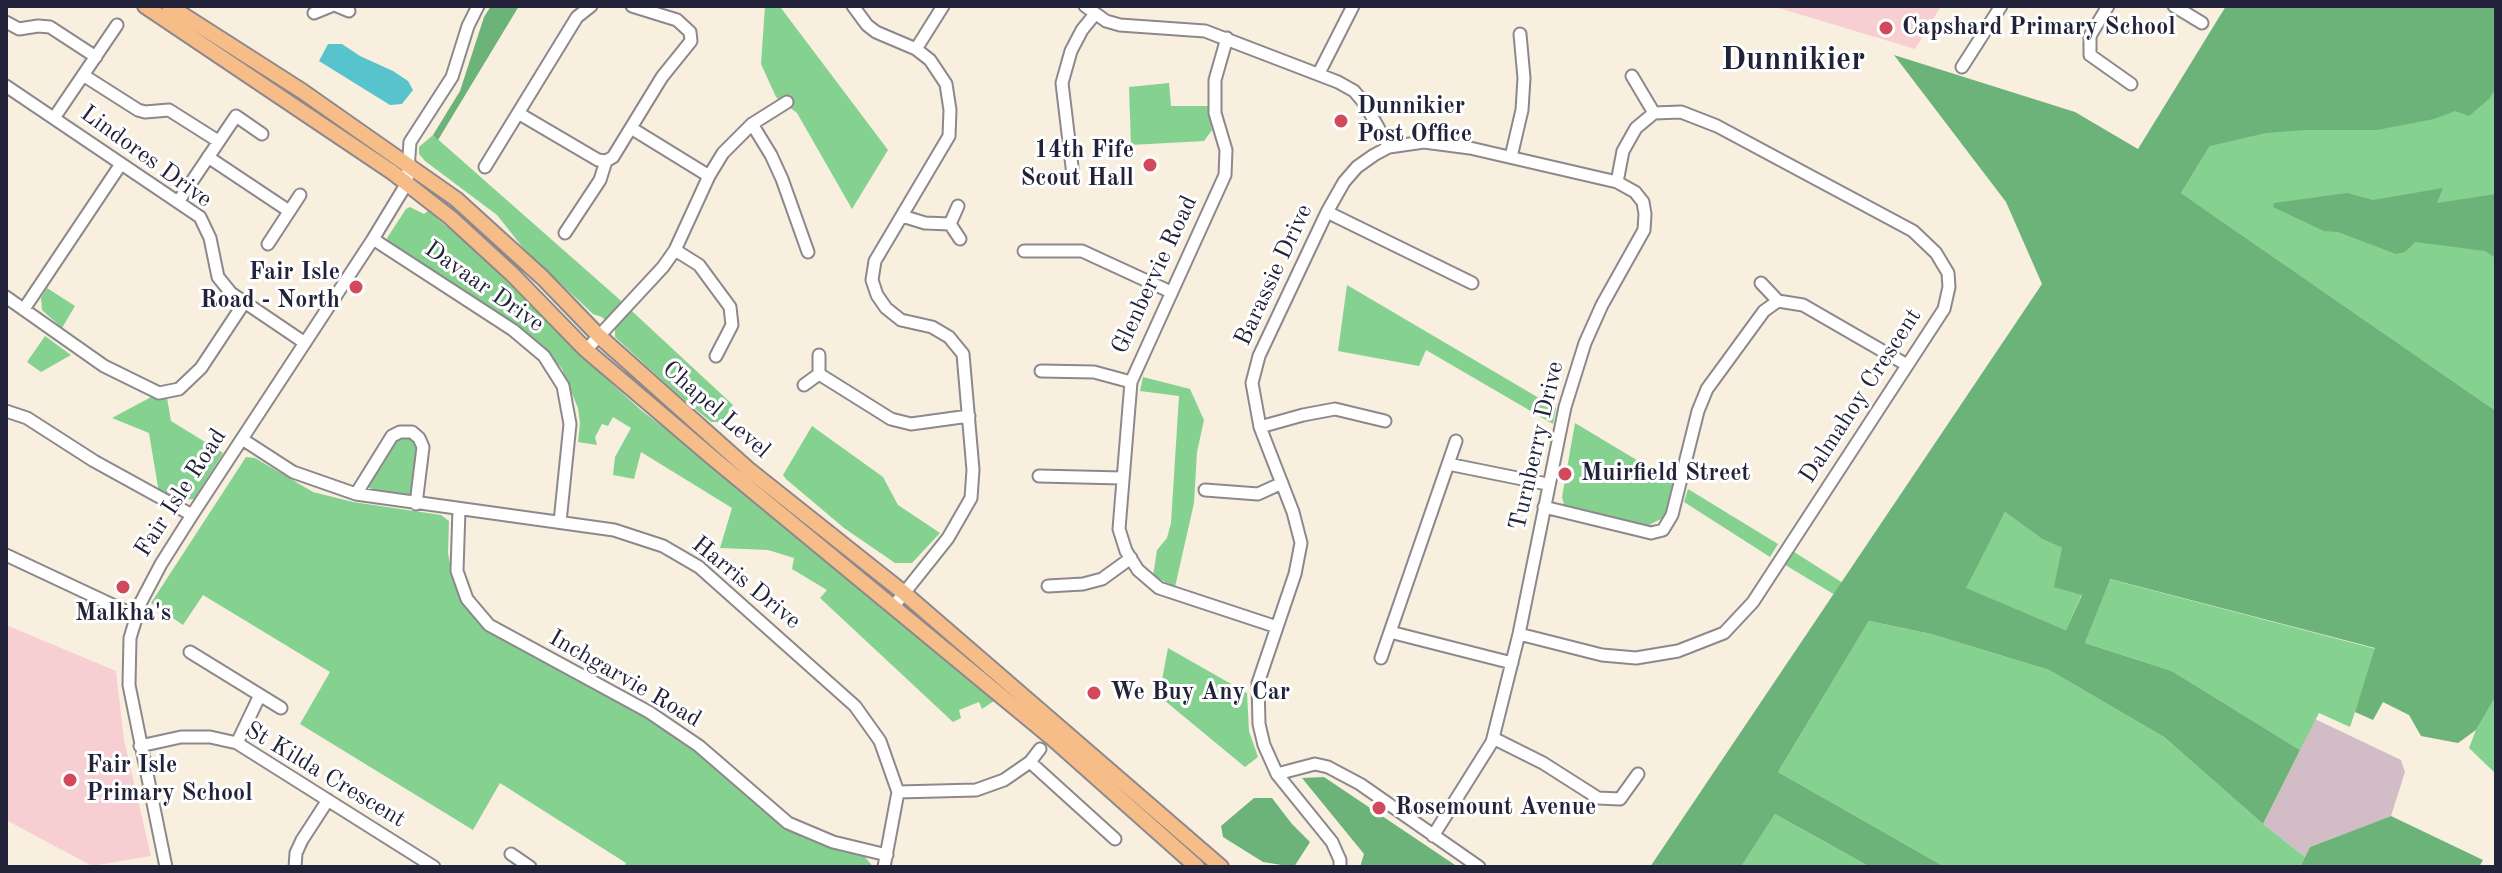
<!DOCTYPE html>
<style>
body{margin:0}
#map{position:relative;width:2502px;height:873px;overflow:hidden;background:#f8efdf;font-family:"Old Standard TT",serif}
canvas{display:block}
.frame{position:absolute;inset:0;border:8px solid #22223b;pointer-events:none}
</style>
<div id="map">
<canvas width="2502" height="873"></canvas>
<div class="frame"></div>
</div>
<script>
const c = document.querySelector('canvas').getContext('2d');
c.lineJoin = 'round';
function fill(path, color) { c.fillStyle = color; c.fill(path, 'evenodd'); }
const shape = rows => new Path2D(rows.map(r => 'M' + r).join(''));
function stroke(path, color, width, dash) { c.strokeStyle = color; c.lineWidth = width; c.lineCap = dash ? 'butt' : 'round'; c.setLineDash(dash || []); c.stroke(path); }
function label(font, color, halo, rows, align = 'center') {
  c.font = font + ' "Old Standard TT",serif'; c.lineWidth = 6; c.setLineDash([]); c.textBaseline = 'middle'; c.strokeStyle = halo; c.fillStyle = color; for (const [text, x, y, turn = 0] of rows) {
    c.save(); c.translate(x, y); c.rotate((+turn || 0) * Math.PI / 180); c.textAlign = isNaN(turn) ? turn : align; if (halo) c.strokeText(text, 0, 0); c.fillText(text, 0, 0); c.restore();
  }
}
const built = shape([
 [1772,6,1941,6,1915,49],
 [6,625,116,671,124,740,151,856,92,866,6,820]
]);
const industrial = shape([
 [2315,719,2401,760,2405,772,2391,816,2310,847,2305,857,2263,824]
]);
const green = shape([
 [765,6,781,8,888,150,852,209,797,113,776,97,761,64],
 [2496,6,2496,411,2181,193,2210,146],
 [1169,83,1171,106,1208,106,1212,130,1204,141,1131,145,1129,87],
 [433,135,619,299,733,405,722,422,711,422,674,391,615,337,615,330,602,317,593,314,524,249,497,215,425,161,419,154,419,147],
 [410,207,424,214,428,211,475,250,590,364,642,411,712,464,944,659,997,699,982,709,979,702,959,710,961,718,953,722,820,598,827,590,792,569,794,558,768,550,720,548,732,508,641,452,634,479,613,475,615,457,631,428,613,417,608,426,602,424,595,437,597,445,578,442,580,423,578,408,562,369,549,353,524,331,388,241,387,238,406,209],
 [1347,285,1556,408,1553,424,1426,350,1419,366,1338,351],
 [47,288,75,306,62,328,42,310,41,298],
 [45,336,71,355,41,372,27,362],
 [1143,377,1190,389,1204,420,1197,452,1194,503,1175,587,1153,576,1157,550,1167,538,1171,523,1179,396,1140,391],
 [153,396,167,398,171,421,223,453,194,499,172,501,159,493,149,433,112,418],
 [1575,423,1675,483,1667,516,1647,526,1565,508,1562,497],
 [812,426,883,477,898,505,940,533,912,563,895,563,844,528,786,479,783,475],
 [402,437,415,440,418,449,413,492,408,495,371,489,366,486,395,441],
 [246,457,255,458,313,492,353,502,441,515,449,521,448,553,454,584,468,610,489,633,652,717,683,740,770,815,804,838,862,853,873,867,624,867,626,863,500,783,473,830,300,724,330,672,203,595,183,625,151,603],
 [1688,489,1778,544,1770,557,1684,502],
 [2005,512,2042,539,2062,548,2082,594,2066,630,1965,588],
 [1791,550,1843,583,1835,595,1782,563],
 [2109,579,2376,649,2350,727,2319,713,2300,750,2172,671,2085,643],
 [1869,621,1931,634,2049,670,2164,737,2263,824,2305,857,2300,867,1945,867,1778,772],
 [1168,648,1247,693,1249,731,1258,757,1245,767,1159,696],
 [2496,696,2496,774,2469,748,2476,730],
 [1775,814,1870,867,1741,867]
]);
const forest = shape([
 [491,6,519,6,438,140,433,135,460,91,484,17],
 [2226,6,2496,6,2496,88,2489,99,2469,116,2455,111,2434,119,2377,130,2304,130,2266,133,2210,146,2181,193,2496,411,2496,696,2476,730,2458,743,2421,736,2409,715,2383,702,2373,720,2355,712,2375,648,2110,579,2085,643,2172,671,2300,750,2263,824,2164,737,2049,670,1931,634,1869,621,1778,772,1945,867,1870,867,1775,814,1741,867,1650,867,2042,284,2006,202,1894,55,2075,112,2138,149],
 [2005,512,2042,539,2062,548,2054,587,2082,595,2066,630,1966,588],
 [2443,188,2437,203,2496,194,2496,258,2485,251,2415,242,2405,252,2396,254,2338,232,2324,231,2273,207,2274,203,2347,193,2373,200],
 [1324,777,1458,867,1360,867,1364,854,1302,778],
 [1254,798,1272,798,1292,824,1310,842,1294,867,1263,862,1223,837,1221,826],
 [2391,816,2483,860,2479,867,2300,867,2310,847]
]);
const water = shape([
 [328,44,342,44,360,56,393,71,408,81,413,90,402,104,390,105,319,61]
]);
const minor = shape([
 [337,6,349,11],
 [853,6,867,25,876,32,916,49,930,60,946,84,950,110,949,136,875,261,872,280,877,295,886,308,901,320,932,327,949,337,963,354,973,470,971,498,948,538,893,607],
 [1085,6,1106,21,1120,25,1205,31,1338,82,1354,91,1365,104,1389,147],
 [2108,6,2090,36,2090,55,2131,84],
 [2174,6,2202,23],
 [314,13,331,6],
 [6,22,19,29,38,26,50,27,96,57],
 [1227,38,1215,80,1215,113,1226,150,1225,175,1131,382,1119,529,1126,551,1138,570,1159,588,1277,627],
 [916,49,943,6],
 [1962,67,2001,6],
 [1319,73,1353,6],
 [83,75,138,110,145,112,169,110,218,141],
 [1632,76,1654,113],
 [6,86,200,217,210,238,218,277,231,293,305,343],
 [518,113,598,160,606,161],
 [54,118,117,25],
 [752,124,771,155,782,179,808,252],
 [631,128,709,176],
 [208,157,289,211],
 [1511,157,1522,110,1524,78,1520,34],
 [485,167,577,17,591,6],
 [1073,175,1062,83,1071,51,1082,30,1095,14],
 [178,202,236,116,262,134],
 [958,206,950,224,960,239],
 [1327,212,1472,283],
 [902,216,925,223,950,224],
 [565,233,600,180,606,161,613,157,662,77,691,41,690,32,677,20,632,6],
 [373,239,513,330,544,356,563,386,570,424,560,522],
 [268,244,300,195],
 [675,250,699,265,730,307,732,325,716,356],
 [1024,251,1082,251,1171,292],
 [1761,283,1778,301],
 [6,297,104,366,159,393,179,389,201,368,244,303],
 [24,309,121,164],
 [586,350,663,267,675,250,709,176,723,153,752,124,787,102],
 [1041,371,1094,372,1131,382],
 [819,374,891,419,911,424,969,416],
 [804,385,819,374,819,355],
 [6,411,27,418,94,461,192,515],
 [1260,427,1303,415,1335,409,1385,421],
 [242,439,293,472,356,494,614,530,663,546,699,567,855,706,880,741,898,792,884,867],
 [1448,464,1547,484],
 [1039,476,1122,478],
 [1205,490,1258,494,1282,483],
 [356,494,392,436,400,432,412,432,419,438,423,447,416,504],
 [1544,507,1651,533,1663,530,1672,515,1698,411,1707,389,1764,311,1778,301,1803,305,1907,365],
 [459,509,457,571,467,599,489,625,649,712,699,746,788,823,833,842,887,855],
 [6,555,136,616],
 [1048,586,1083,584,1102,579,1131,558],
 [1390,632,1512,663],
 [1519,634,1602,655,1636,658,1678,651,1724,633,1753,602,1944,309,1949,287,1948,273,1936,253,1913,231,1717,126,1681,112,1654,113,1636,128,1623,151,1617,182],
 [190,652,281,708],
 [1381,658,1456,441],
 [1493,738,1543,763,1598,798,1620,799,1638,774],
 [237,743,260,695],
 [140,746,181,737,210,737,237,743,434,867],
 [1030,762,1115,839],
 [1277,774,1315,764,1328,767,1360,784,1479,867],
 [898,792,976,790,1004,780,1030,762,1040,749],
 [511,854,530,867],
 [166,867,129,685,130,638,141,602,161,564,192,515,373,239,407,183,410,142,452,77,468,26,478,6],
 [295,867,296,853,302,840,328,800],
 [1340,867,1340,860,1332,842,1277,774,1264,745,1259,724,1258,683,1295,574,1301,543,1293,512,1260,427,1252,383,1259,356,1327,212,1344,182,1357,167,1374,155,1389,147,1424,142,1470,148,1617,182,1635,192,1643,202,1645,214,1644,230,1602,305,1585,343,1565,407,1519,634,1492,742,1433,836]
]);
const major = shape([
 [145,6,392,172,451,218,512,274,586,350,714,459,1052,738,1197,867],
 [169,6,302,91,456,199,543,278,599,336,748,469,904,593,1221,867]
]);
const markers = [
 [1886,28,8,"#d1495b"],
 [1341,121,8,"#d1495b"],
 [1150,165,8,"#d1495b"],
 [356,287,8,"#d1495b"],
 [1565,474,8,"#d1495b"],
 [123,587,8,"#d1495b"],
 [1094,693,8,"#d1495b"],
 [70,780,8,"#d1495b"],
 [1379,808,8,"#d1495b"]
];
const poiNames = [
 ["Capshard Primary School",1902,28],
 ["Dunnikier",1357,107],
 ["Post Office",1357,135],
 ["14th Fife",1134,151,"right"],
 ["Scout Hall",1134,179,"right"],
 ["Fair Isle",340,273,"right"],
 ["Road - North",340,301,"right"],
 ["Muirfield Street",1581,474],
 ["Malkha's",123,614,"center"],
 ["We Buy Any Car",1110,693],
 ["Fair Isle",86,766],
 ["Primary School",86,794],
 ["Rosemount Avenue",1395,808]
];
const streetNames = [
 ["Lindores Drive",146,157,36],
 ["Glenbervie Road",1155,275,-65],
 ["Barassie Drive",1274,275,-65],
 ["Davaar Drive",484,287,35],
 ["Dalmahoy Crescent",1861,396,-57],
 ["Chapel Level",716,410,41],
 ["Turnberry Drive",1537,446,-77],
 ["Fair Isle Road",181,493,-57],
 ["Harris Drive",746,583,39],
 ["Inchgarvie Road",625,679,30],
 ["St Kilda Crescent",325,775,31]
];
const districtNames = [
 ["Dunnikier",1793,61]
];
fill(built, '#f7cfd2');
fill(industrial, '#d2bdc6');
fill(green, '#85d18f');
fill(forest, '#6cb37a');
fill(water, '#57c4cd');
stroke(minor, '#8d888d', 15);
stroke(major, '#8d888d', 18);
stroke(minor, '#fff', 11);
stroke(major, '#f7bd88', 14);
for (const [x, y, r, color] of markers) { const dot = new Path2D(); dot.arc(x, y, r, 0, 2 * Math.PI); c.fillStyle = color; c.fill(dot); stroke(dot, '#fff', 3); }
label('bold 24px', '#22223b', '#fff', poiNames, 'left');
label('24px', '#22223b', '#fff', streetNames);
label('bold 32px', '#22223b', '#fff', districtNames);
</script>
